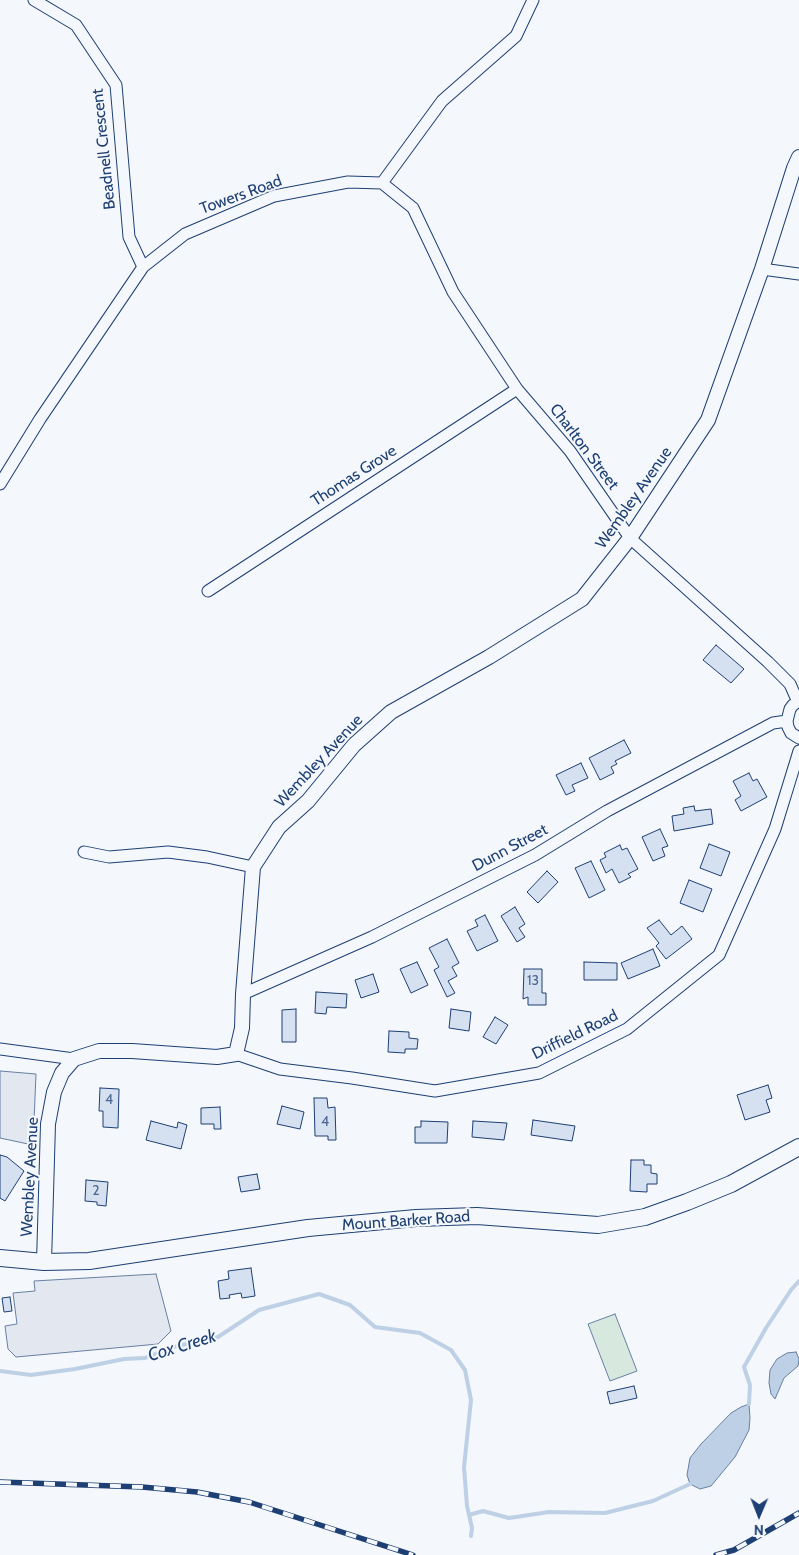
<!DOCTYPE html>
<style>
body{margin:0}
#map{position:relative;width:799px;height:1555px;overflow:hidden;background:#f4f7fb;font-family:Cabin,sans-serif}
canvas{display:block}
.north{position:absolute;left:734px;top:1490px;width:50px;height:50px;-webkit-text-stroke:4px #f4f7fb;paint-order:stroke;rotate:181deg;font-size:14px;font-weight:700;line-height:20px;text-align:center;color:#1d3f73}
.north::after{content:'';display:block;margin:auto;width:18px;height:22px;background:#1d3f73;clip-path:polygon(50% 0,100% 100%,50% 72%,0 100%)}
</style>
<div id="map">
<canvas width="799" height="1555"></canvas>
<div class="north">N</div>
</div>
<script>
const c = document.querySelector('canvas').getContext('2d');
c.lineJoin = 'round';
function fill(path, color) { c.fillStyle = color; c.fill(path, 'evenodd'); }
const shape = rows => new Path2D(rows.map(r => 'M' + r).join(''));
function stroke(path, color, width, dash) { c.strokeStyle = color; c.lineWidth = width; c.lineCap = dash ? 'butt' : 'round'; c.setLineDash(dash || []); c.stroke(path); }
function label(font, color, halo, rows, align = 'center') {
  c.font = font + ' Cabin,sans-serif'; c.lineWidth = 4; c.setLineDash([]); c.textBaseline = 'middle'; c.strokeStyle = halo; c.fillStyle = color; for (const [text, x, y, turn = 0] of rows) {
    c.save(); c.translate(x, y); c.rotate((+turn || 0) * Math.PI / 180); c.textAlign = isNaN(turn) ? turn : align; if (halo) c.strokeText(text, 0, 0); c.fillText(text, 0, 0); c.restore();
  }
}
const green = shape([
 [615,1314,637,1371,610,1381,588,1324,615,1314]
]);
const parking = shape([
 [0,1071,36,1074,34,1121,28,1144,0,1138,0,1071],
 [156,1274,171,1331,158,1344,16,1357,8,1349,5,1326,17,1324,13,1293,35,1291,34,1281,156,1274]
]);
const water = shape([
 [796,1352,799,1359,798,1366,784,1378,775,1399,771,1394,769,1383,770,1370,777,1359,787,1353,796,1352],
 [749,1404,750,1418,749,1430,735,1457,711,1486,700,1489,690,1484,687,1475,690,1458,701,1444,731,1413,741,1407,749,1404]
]);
const stream = shape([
 [0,1371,31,1375,75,1369,124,1359,145,1358,173,1347,218,1337,259,1310,319,1294,350,1305,375,1327,420,1333,451,1350,465,1370,471,1400,464,1467,467,1506,472,1528,471,1536],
 [749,1404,750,1385,744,1367,766,1328,791,1290,799,1281],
 [469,1515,483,1511,509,1518,549,1512,605,1513,653,1501,690,1484]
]);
const building = shape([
 [716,645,744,669,731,683,703,660,716,645],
 [624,740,631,753,615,761,617,764,611,767,614,773,600,780,589,758,624,740],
 [581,763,588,778,572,785,575,791,566,795,556,775,581,763],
 [749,773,753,781,757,779,767,797,741,811,735,800,741,796,733,781,749,773],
 [694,806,695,811,711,809,713,824,674,831,672,816,684,814,683,808,694,806],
 [660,829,668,846,662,848,665,856,653,861,642,837,660,829],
 [709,844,730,852,721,876,700,868,709,844],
 [620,845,622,850,627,848,638,869,628,874,631,877,619,883,612,869,606,873,600,860,606,857,604,853,620,845],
 [591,861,605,890,589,898,575,868,591,861],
 [547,871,558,882,538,903,527,892,547,871],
 [689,880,712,889,703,912,680,903,689,880],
 [515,907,525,924,519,928,525,937,517,942,501,916,515,907],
 [485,915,498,941,477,951,467,931,478,926,475,920,485,915],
 [659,920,671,935,682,926,692,939,666,959,656,946,659,943,647,928,659,920],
 [447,939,459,963,452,967,457,976,448,981,455,993,447,997,434,970,439,967,429,948,447,939],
 [653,949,660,966,628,979,621,963,653,949],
 [417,962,428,985,411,993,400,969,417,962],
 [584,962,617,963,617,980,584,980,584,962],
 [524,969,542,969,542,993,546,993,546,1005,528,1005,528,997,523,999,524,969],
 [373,974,379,992,361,998,355,980,373,974],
 [316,992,347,994,346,1008,327,1007,326,1014,315,1013,316,992],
 [296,1009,296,1042,282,1042,282,1010,296,1009],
 [451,1009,471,1012,469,1031,449,1028,451,1009],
 [495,1017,508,1025,496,1044,483,1037,495,1017],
 [389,1031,409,1032,409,1038,418,1039,417,1049,405,1049,405,1053,388,1052,389,1031],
 [768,1085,772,1098,766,1100,770,1112,745,1120,737,1095,768,1085],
 [100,1088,119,1089,118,1128,103,1127,103,1111,99,1111,100,1088],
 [314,1098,327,1098,328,1108,335,1107,336,1140,328,1140,328,1136,315,1136,314,1098],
 [282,1106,304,1112,300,1129,277,1124,282,1106],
 [220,1107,221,1129,214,1129,214,1124,201,1124,201,1108,220,1107],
 [533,1120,575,1126,572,1141,531,1135,533,1120],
 [151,1121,177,1128,178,1122,187,1125,181,1149,146,1140,151,1121],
 [421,1121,448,1122,447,1143,415,1143,415,1127,421,1127,421,1121],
 [473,1121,507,1123,504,1140,472,1137,473,1121],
 [0,1155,7,1157,24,1171,5,1201,0,1198,0,1155],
 [631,1160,644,1160,644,1165,651,1165,651,1173,657,1174,657,1184,647,1184,647,1192,630,1191,631,1160],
 [257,1174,260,1189,241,1192,238,1177,257,1174],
 [86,1180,108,1182,106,1206,97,1205,97,1202,85,1201,86,1180],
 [251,1268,255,1296,242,1298,241,1293,229,1295,230,1298,220,1299,218,1281,229,1279,228,1271,251,1268],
 [10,1297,12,1311,4,1312,2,1298,10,1297],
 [634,1386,637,1398,610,1404,607,1392,634,1386]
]);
const minor = shape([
 [34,0,76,25,116,85,129,237,143,267],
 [382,183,413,208,453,292,517,389,570,451,630,538,768,662,790,684,798,702],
 [762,269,799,274],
 [0,484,40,419,143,267,185,234,274,196,348,182,382,183,442,101,516,36,533,0],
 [208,591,517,389],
 [799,701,793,705,790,709,787,721,788,727,791,733,799,738],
 [84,852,109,857,168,852,207,857,253,867],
 [243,994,372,937,535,855,607,811,773,723,787,721],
 [0,1049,74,1059],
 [236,1054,280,1069,352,1078,435,1091,539,1073,627,1029,719,955,775,829,799,751]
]);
const tertiary = shape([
 [44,1262,48,1124,54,1092,62,1073,74,1059,99,1051,132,1051,217,1057,236,1054,242,1028,243,994,253,867,279,827,308,801,354,745,391,712,489,657,582,599,630,538,708,420,762,269,794,168,799,157]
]);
const secondary = shape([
 [0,1258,44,1262,89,1261,308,1228,416,1218,477,1216,598,1225,645,1217,687,1202,731,1184,799,1147]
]);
const rail = shape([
 [0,1482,142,1487,197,1492,249,1502,413,1555],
 [716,1555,734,1550,799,1513]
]);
const numberNames = [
 ["13",533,981],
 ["4",109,1100],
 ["4",325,1122],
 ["2",96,1191]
];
const streetNames = [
 ["Beadnell Crescent",104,149,-96],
 ["Towers Road",241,195,-20],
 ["Charlton Street",584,447,53],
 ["Thomas Grove",354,476,-33],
 ["Wembley Avenue",634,498,-55],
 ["Wembley Avenue",319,761,-47],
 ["Dunn Street",510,848,-28],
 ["Driffield Road",575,1035,-26],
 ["Wembley Avenue",30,1177,-87],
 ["Mount Barker Road",406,1221,-4]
];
const waterNames = [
 ["Cox Creek",182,1346,-17]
];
fill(green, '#d7e8df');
stroke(green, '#687fa3', 1);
fill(parking, '#e3e8f0');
stroke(parking, '#687fa3', 1);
fill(water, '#bed0e5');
stroke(water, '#687fa3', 1);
stroke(stream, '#bed0e5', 4);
fill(building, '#d5e0f0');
stroke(building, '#1d3f73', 1);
stroke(minor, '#1d3f73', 13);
stroke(tertiary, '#1d3f73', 16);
stroke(secondary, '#1d3f73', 18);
stroke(minor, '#f4f7fb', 11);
stroke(tertiary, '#f4f7fb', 14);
stroke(secondary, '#f4f7fb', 16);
stroke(rail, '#1d3f73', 5.5);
stroke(rail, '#f4f7fb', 4, [11]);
label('14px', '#4b6792', null, numberNames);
label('16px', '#1d3f73', '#f4f7fb', streetNames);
label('italic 18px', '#1d3f73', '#f4f7fb', waterNames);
</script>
